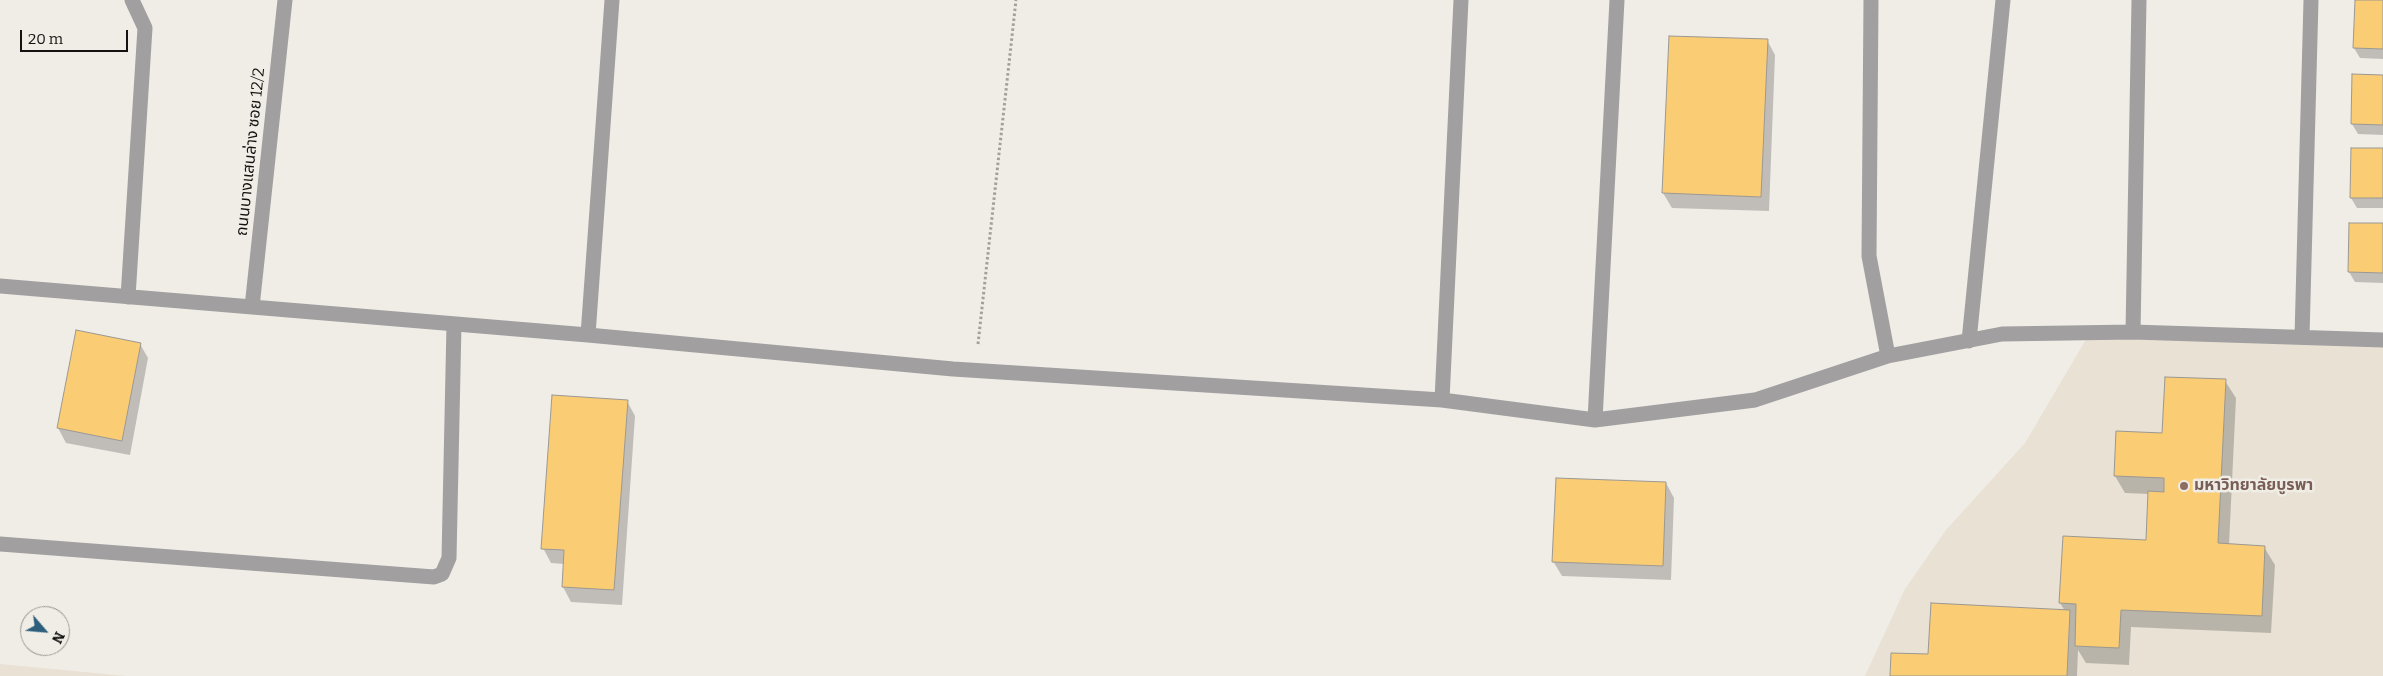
<!DOCTYPE html>
<meta charset="utf-8">
<style>
body{margin:0}
#map{position:relative;width:2383px;height:676px;overflow:hidden;background:#f0ede7;font-family:Bitter,serif}
canvas{display:block}
.north{position:absolute;left:20px;top:606px;width:50px;height:50px;box-sizing:border-box;background:#f0ede7;border:1px solid #989691;border-radius:50%;rotate:117deg;font-size:14px;font-weight:700;line-height:20px;text-align:center;color:#141311}
.north::after{content:'';display:block;margin:auto;width:18px;height:22px;background:#2d5e7c;clip-path:polygon(50% 0,100% 100%,50% 72%,0 100%)}
.scale{position:absolute;left:20px;top:30px;width:108px;height:22px;box-sizing:border-box;border:2px solid #141311;border-top:0;padding-left:6px;font-size:15px;line-height:18px;white-space:nowrap;color:#141311;-webkit-text-stroke:4px #f0ede7;paint-order:stroke}
</style>
<div id="map">
<canvas width="2383" height="676"></canvas>
<div class="north">N</div>
<div class="scale">20 m</div>
</div>
<script>
const c = document.querySelector('canvas').getContext('2d');
c.lineJoin = 'round';
function fill(path, color) { c.fillStyle = color; c.fill(path, 'evenodd'); }
const shape = rows => new Path2D(rows.map(r => 'M' + r).join(''));
function stroke(path, color, width, dash) { c.strokeStyle = color; c.lineWidth = width; c.lineCap = dash ? 'butt' : 'round'; c.setLineDash(dash || []); c.stroke(path); }
function label(font, color, halo, rows, align = 'center') {
  c.font = font + ' Bitter,"Noto Sans Thai",serif'; c.lineWidth = 5; c.setLineDash([]); c.textBaseline = 'middle'; c.strokeStyle = halo; c.fillStyle = color; for (const [text, x, y, turn = 0] of rows) {
    c.save(); c.translate(x, y); c.rotate((+turn || 0) * Math.PI / 180); c.textAlign = isNaN(turn) ? turn : align; if (halo) c.strokeText(text, 0, 0); c.fillText(text, 0, 0); c.restore();
  }
}
const built = shape([
 [2091,331,2383,340,2383,676,1865,676,1905,589,1946,530,2025,443],
 [0,664,126,676,0,676]
]);
const shadow = shape([
 [2356,0,2383,0,2383,59,2360,58,2354,48],
 [1670,37,1767,40,1775,55,1769,211,1672,208,1663,193],
 [2383,76,2383,135,2358,134,2352,124],
 [2383,150,2383,208,2357,208,2351,198],
 [2383,224,2383,283,2355,282,2349,272],
 [77,332,140,344,148,358,130,455,66,443,58,428],
 [2225,381,2236,398,2229,545,2264,547,2275,565,2271,633,2131,627,2129,665,2086,663,2078,650,2077,676,1891,676,1929,656,2065,611,2060,603,2147,541,2149,494,2125,493,2115,476],
 [627,401,635,416,622,605,571,602,563,587,564,564,551,563,543,548],
 [1666,483,1674,498,1671,580,1562,576,1553,561]
]);
const building = shape([
 [2355,0,2383,0,2383,49,2353,48,2355,0],
 [1669,36,1768,39,1761,197,1662,193,1669,36],
 [2352,74,2383,75,2383,125,2351,124,2352,74],
 [2351,148,2383,148,2383,198,2350,198,2351,148],
 [2349,223,2383,223,2383,273,2348,272,2349,223],
 [76,330,141,343,122,441,57,428,76,330],
 [2165,377,2226,379,2218,543,2265,546,2262,616,2121,610,2119,648,2075,646,2076,604,2059,603,2063,536,2146,540,2148,491,2164,492,2164,478,2114,476,2116,431,2162,433,2165,377],
 [552,395,628,400,614,590,562,587,564,550,541,549,552,395],
 [1556,478,1666,482,1663,566,1552,562,1556,478],
 [1931,603,2070,610,2067,676,1890,676,1891,653,1928,654,1931,603]
]);
const path = shape([
 [978,344,1016,0]
]);
const minor = shape([
 [1871,0,1869,256,1888,356],
 [0,286,588,335,953,369,1442,400,1595,420,1755,400,1888,356,2002,334,2133,332,2383,340],
 [128,297,145,28,132,0],
 [252,307,285,0],
 [2133,332,2139,0],
 [588,335,612,0],
 [2302,337,2311,0],
 [1969,341,2003,0],
 [1442,400,1461,0],
 [1595,420,1617,0],
 [0,544,434,577,442,574,449,558,454,324]
]);
const markers = [
 [2184,486,5,"#8d6e63"]
];
const streetNames = [
 ["ถนนบางแสนล่าง ซอย 12/2",251,152,-84]
];
const educationNames = [
 ["มหาวิทยาลัยบูรพา",2194,486]
];
fill(built, '#e8e1d4');
fill(shadow, '#0003');
fill(building, '#facc74');
stroke(building, '#9b9893', 1);
stroke(path, '#a2a09b', 3, [2.5, 2.5]);
stroke(minor, '#a29fa1', 15);
for (const [x, y, r, color] of markers) { const dot = new Path2D(); dot.arc(x, y, r, 0, 2 * Math.PI); c.fillStyle = color; c.fill(dot); stroke(dot, '#f0ede7', 2); }
label('16px', '#141311', '#f0ede7', streetNames);
label('bold 16px', '#785e54', '#f0ede7', educationNames, 'left');
</script>
